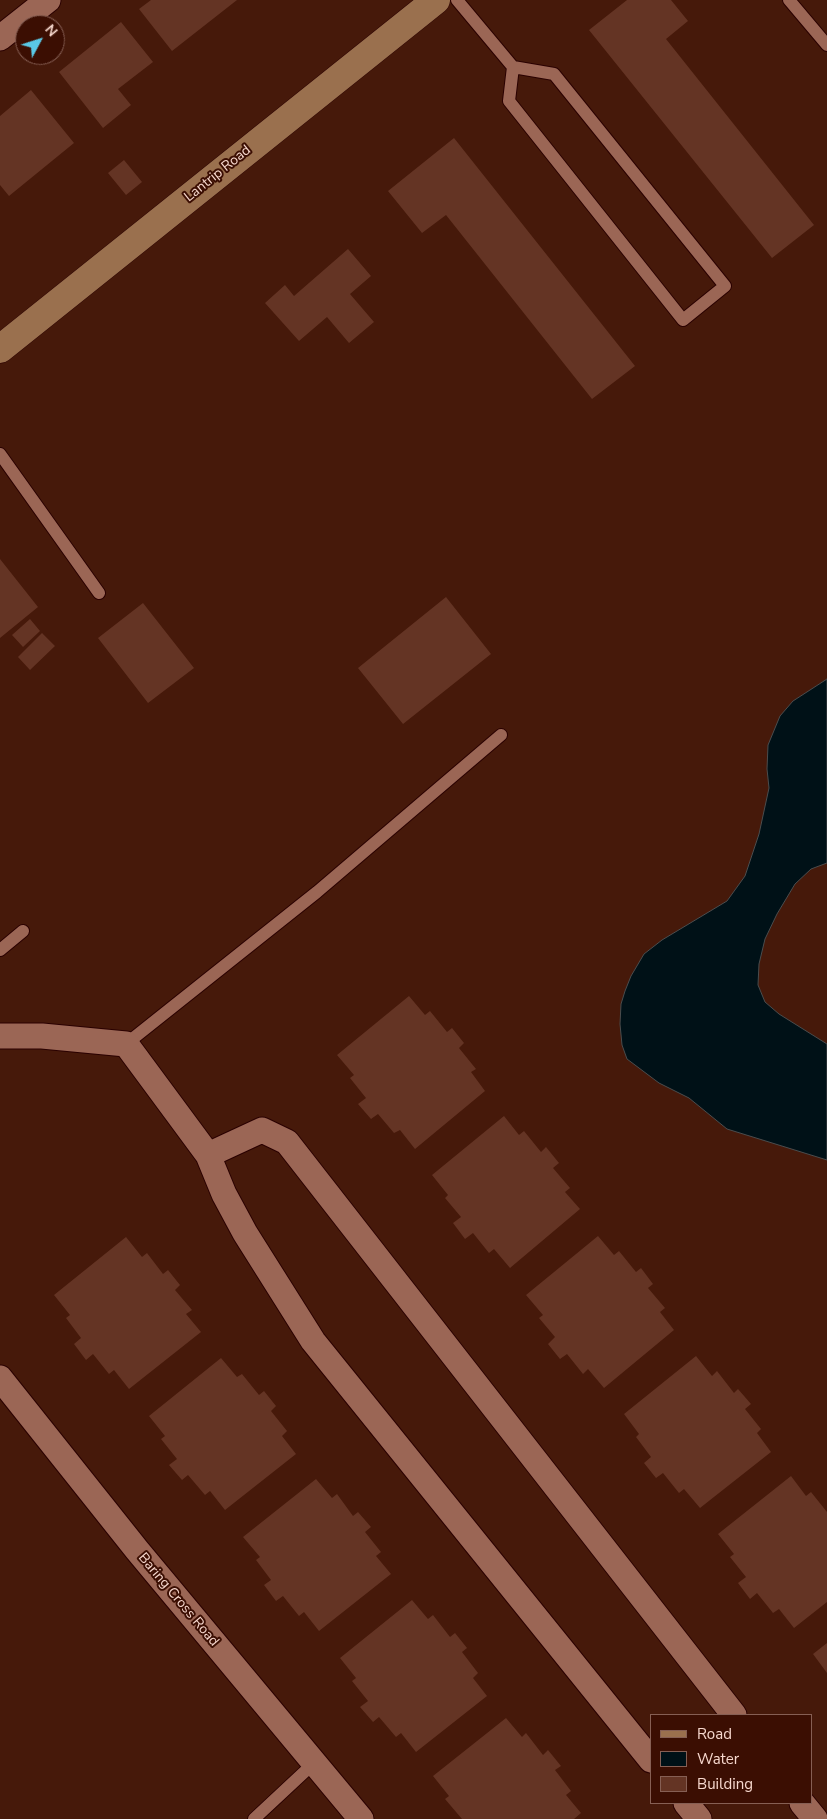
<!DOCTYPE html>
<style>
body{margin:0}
#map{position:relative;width:827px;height:1819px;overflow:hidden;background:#46190a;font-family:"Nunito Sans",sans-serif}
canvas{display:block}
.legend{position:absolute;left:650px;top:1714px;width:162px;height:90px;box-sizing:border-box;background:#3b0e02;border:1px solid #865f54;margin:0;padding:6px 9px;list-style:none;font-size:15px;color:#f7d8ce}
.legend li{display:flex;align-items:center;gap:10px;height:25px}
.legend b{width:25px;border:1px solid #865f54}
.north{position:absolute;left:15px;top:15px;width:50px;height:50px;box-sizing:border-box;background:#3b0e02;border:1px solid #865f54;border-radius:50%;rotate:50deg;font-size:14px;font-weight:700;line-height:20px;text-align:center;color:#f7d8ce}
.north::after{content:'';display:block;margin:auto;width:18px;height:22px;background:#5ac8e6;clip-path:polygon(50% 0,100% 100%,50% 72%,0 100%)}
</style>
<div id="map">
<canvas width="827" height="1819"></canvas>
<ul class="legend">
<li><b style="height:6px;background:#9a704e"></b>Road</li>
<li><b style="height:14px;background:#001117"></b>Water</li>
<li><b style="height:14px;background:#643424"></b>Building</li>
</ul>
<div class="north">N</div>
</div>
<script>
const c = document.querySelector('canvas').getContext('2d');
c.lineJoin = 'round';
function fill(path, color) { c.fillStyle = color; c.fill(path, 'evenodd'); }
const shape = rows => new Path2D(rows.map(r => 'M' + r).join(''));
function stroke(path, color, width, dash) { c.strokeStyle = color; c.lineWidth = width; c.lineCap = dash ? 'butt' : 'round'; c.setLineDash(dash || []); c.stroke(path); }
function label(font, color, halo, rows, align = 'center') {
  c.font = font + ' "Nunito Sans",sans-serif'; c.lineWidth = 4; c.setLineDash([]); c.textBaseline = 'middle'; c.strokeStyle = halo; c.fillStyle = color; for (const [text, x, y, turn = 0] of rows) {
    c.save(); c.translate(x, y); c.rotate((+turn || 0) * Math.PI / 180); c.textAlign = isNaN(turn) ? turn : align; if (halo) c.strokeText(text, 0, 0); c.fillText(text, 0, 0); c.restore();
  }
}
const water = shape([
 [827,679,827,863,811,869,795,884,777,914,765,939,759,964,758,985,765,1002,779,1014,827,1044,827,1160,727,1129,689,1098,659,1083,627,1059,622,1045,620,1024,621,1004,625,991,631,976,644,954,662,940,727,901,745,876,759,834,769,788,767,769,768,745,780,716,793,701,827,679]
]);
const building = shape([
 [151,0,237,0,172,51,139,9],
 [627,0,671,0,688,21,666,39,814,225,772,258,589,30],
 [121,22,153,62,118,89,131,105,103,128,59,72],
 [31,90,74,143,9,196,0,185,0,116],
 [454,138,635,366,592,399,446,215,422,233,388,191],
 [124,160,142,182,126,195,108,173],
 [348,249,371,276,350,294,374,322,349,343,327,317,299,341,265,303,285,285,294,296],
 [0,559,38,607,0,638],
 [446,597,491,654,403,724,358,668],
 [143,603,194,668,148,703,98,638],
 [30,619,40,631,23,647,12,635],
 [42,633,55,646,30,670,18,657],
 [409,996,425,1015,430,1011,447,1032,452,1028,464,1043,459,1048,476,1069,471,1072,485,1091,415,1149,400,1130,394,1133,378,1114,371,1119,358,1104,366,1098,350,1078,354,1075,337,1055],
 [504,1116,519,1135,524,1131,541,1152,546,1147,559,1163,553,1168,570,1188,565,1192,580,1209,510,1268,494,1249,489,1253,473,1233,465,1239,453,1223,461,1217,445,1198,448,1195,432,1175],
 [598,1236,614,1255,619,1251,636,1272,641,1268,653,1284,648,1288,665,1308,660,1312,674,1330,604,1388,588,1369,583,1374,567,1354,560,1359,548,1344,555,1337,539,1318,543,1315,526,1295],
 [126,1237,142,1257,147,1253,163,1274,168,1270,180,1285,175,1290,192,1310,186,1314,201,1332,129,1389,114,1370,109,1374,93,1354,86,1360,74,1344,81,1338,66,1318,70,1315,54,1295],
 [696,1356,712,1376,717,1371,734,1393,738,1389,751,1404,745,1409,761,1429,757,1433,771,1452,700,1508,684,1489,679,1493,663,1473,656,1478,644,1463,651,1457,636,1437,639,1434,624,1414],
 [221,1358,237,1377,242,1374,259,1395,264,1391,276,1406,271,1411,287,1431,282,1436,296,1454,225,1510,210,1491,205,1495,188,1475,182,1480,169,1465,177,1459,161,1439,165,1436,149,1416],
 [791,1476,806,1496,811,1492,827,1512,827,1602,794,1628,779,1609,773,1613,757,1593,750,1599,738,1583,746,1577,730,1557,734,1554,718,1534],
 [316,1479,332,1498,337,1494,353,1516,358,1512,371,1527,365,1532,381,1552,376,1556,391,1574,319,1631,304,1612,299,1616,283,1596,276,1601,264,1585,271,1580,256,1560,260,1557,243,1537],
 [412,1600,428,1619,433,1615,450,1637,455,1633,467,1648,462,1652,478,1673,473,1678,487,1696,416,1752,401,1733,396,1737,379,1717,373,1722,360,1707,368,1701,352,1681,356,1678,340,1658],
 [827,1643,827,1673,813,1654],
 [506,1718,522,1737,526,1733,543,1755,548,1750,561,1766,555,1770,571,1791,566,1795,581,1813,574,1819,462,1819,445,1799,449,1796,433,1776]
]);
const lane = shape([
 [457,0,513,67,554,74,725,286,683,320,509,101,513,67],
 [789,0,827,45],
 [0,454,99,593],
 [0,950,23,931],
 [126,1044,317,892,501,735],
 [254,1819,314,1763]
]);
const street = shape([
 [0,38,48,0],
 [0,1036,42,1036,126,1044,208,1155,224,1194,245,1233,313,1341,651,1760],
 [208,1155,262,1130,287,1142,734,1715],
 [0,1378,137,1550,361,1819],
 [686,1803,699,1819],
 [802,1803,815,1819]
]);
const secondary = shape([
 [0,349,436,0]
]);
const streetNames = [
 ["Lantrip Road",218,174,-39],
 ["Baring Cross Road",178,1600,50]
];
fill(water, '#001117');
stroke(water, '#4a4d4e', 1);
fill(building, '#643424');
stroke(lane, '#2a0100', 14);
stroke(street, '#2a0100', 27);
stroke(secondary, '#2a0100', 29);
stroke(lane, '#9b6655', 12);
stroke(street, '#9b6655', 25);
stroke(secondary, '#9a704e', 28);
label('14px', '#f7d8ce', '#3b0e02', streetNames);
</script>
